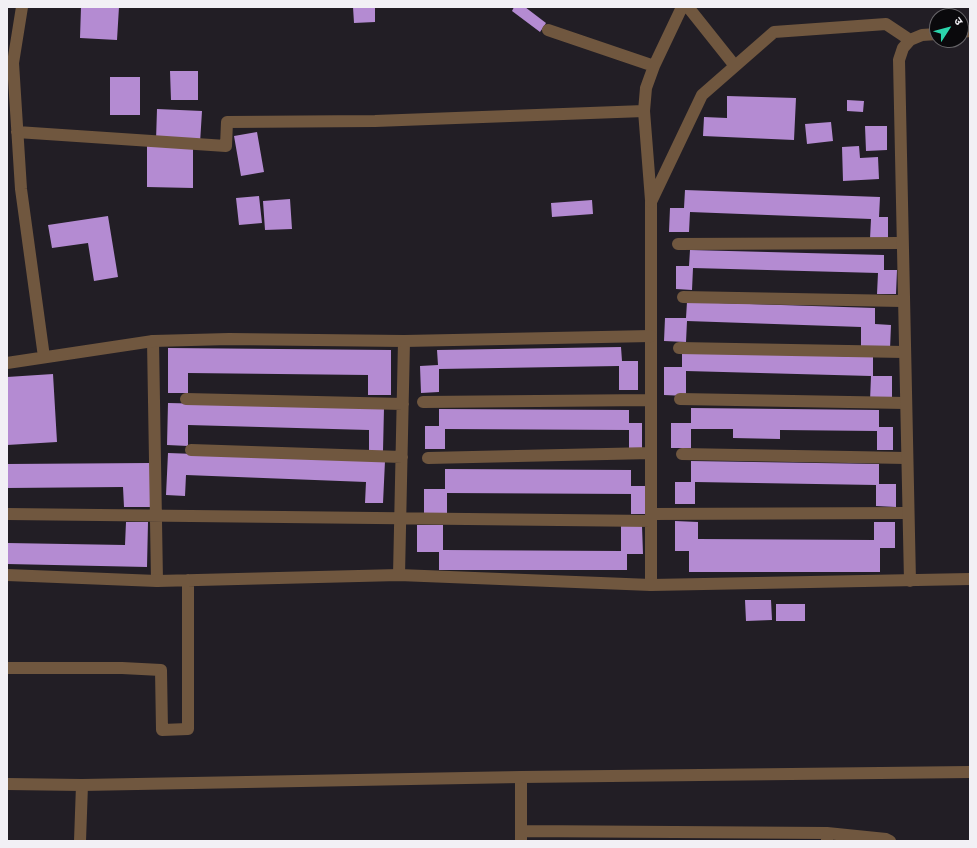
<!DOCTYPE html>
<meta charset="utf-8">
<style>
body{margin:0}
#map{position:relative;width:977px;height:848px;overflow:hidden;background:#221e25;font-family:Figtree,"Noto Sans Devanagari",sans-serif}
canvas{display:block}
.frame{position:absolute;inset:0;border:8px solid #f2f0f5;pointer-events:none}
.north{position:absolute;left:929px;top:8px;width:40px;height:40px;box-sizing:border-box;background:#0a090c;border:1px solid #676569;border-radius:50%;rotate:54deg;font-size:11px;font-weight:700;line-height:16px;text-align:center;color:#f2f0f5}
.north::after{content:'';display:block;margin:auto;width:14px;height:18px;background:#2bd5ac;clip-path:polygon(50% 0,100% 100%,50% 72%,0 100%)}
</style>
<div id="map">
<canvas width="977" height="848"></canvas>
<div class="frame"></div>
<div class="north">उ</div>
</div>
<script>
const c = document.querySelector('canvas').getContext('2d');
c.lineJoin = 'round';
function fill(path, color) { c.fillStyle = color; c.fill(path, 'evenodd'); }
const shape = rows => new Path2D(rows.map(r => 'M' + r).join(''));
function stroke(path, color, width, dash) { c.strokeStyle = color; c.lineWidth = width; c.lineCap = dash ? 'butt' : 'round'; c.setLineDash(dash || []); c.stroke(path); }
const building = shape([
 [81,7,119,7,117,40,80,38],
 [353,7,375,7,375,22,354,23],
 [514,7,525,7,546,23,540,32,512,11],
 [170,71,198,71,198,100,171,100],
 [110,77,140,77,140,115,110,115],
 [727,96,796,98,794,140,703,136,704,117,727,118],
 [847,100,864,101,863,112,847,111],
 [157,109,202,111,200,143,156,141],
 [831,122,833,141,807,144,805,124],
 [865,126,887,126,887,150,866,151],
 [257,132,264,172,241,176,234,136],
 [147,145,193,145,193,188,147,187],
 [859,146,860,158,878,157,879,179,843,181,842,147],
 [685,190,880,197,879,217,888,217,888,240,870,239,871,219,690,212,689,232,669,232,670,208,684,208],
 [259,196,262,223,239,225,236,198],
 [290,199,292,229,265,230,263,201],
 [592,200,593,214,552,217,551,203],
 [108,216,118,277,94,281,88,243,52,248,48,225],
 [690,250,884,255,884,270,897,270,896,294,877,294,878,273,693,268,692,290,676,289,676,266,689,266],
 [687,302,875,308,875,324,891,325,890,349,861,348,861,327,687,321,686,342,664,341,665,318,686,318],
 [621,347,622,361,638,361,638,390,619,390,619,366,439,369,439,392,421,393,420,366,438,365,437,350],
 [168,348,391,350,391,395,368,395,368,375,188,373,188,393,168,393],
 [682,352,873,357,873,376,892,376,892,401,870,401,871,376,686,371,686,396,664,395,664,367,682,367],
 [53,374,57,442,7,445,7,377],
 [168,403,384,408,383,451,369,451,369,430,188,425,188,446,167,445],
 [691,408,879,410,879,427,893,427,893,450,877,450,877,431,780,430,780,439,733,438,733,429,691,429,691,448,671,448,671,423,691,423],
 [439,409,629,410,629,423,642,423,642,450,629,450,629,430,445,429,445,449,425,449,425,426,439,426],
 [168,453,385,461,383,503,365,503,366,482,186,475,185,496,166,495],
 [691,461,879,464,879,484,896,484,896,507,876,506,876,485,695,482,695,504,675,504,675,482,691,482],
 [150,463,151,507,124,507,123,487,7,488,7,464],
 [445,469,631,470,631,486,647,486,647,514,631,514,631,494,447,493,447,513,424,513,424,489,445,489],
 [675,521,698,522,698,539,874,540,874,522,895,522,895,548,880,548,880,572,689,572,689,551,675,551],
 [126,522,148,522,147,567,7,564,7,543,125,545],
 [417,525,443,525,443,550,621,551,621,526,642,526,643,554,627,554,627,570,439,570,439,552,417,552],
 [745,600,771,600,772,620,746,621],
 [776,604,805,604,805,621,776,621]
]);
const lane = shape([
 [651,202,651,585],
 [678,244,901,243],
 [683,297,902,301],
 [153,341,157,581],
 [679,348,904,352],
 [186,399,403,404],
 [680,399,905,403],
 [423,402,651,400],
 [191,450,402,457],
 [682,454,906,458],
 [428,458,651,453],
 [7,514,651,521],
 [651,514,908,513],
 [399,575,404,341],
 [521,831,827,833,827,841],
 [827,833,886,839,890,841],
 [80,841,82,785],
 [521,841,521,777]
]);
const street = shape([
 [22,7,13,63,21,189,44,357],
 [688,7,735,66],
 [548,30,654,66],
 [961,32,970,31],
 [17,132,226,146,227,122,375,121,644,111],
 [651,200,644,111,646,88,654,66,682,7],
 [651,202,702,95,774,32,886,24,910,40],
 [7,363,153,341,229,339,404,341,651,336],
 [7,575,157,581,399,575,651,585,970,579],
 [910,581,899,60,903,48,910,40,922,35,937,34],
 [7,668,122,668,161,670,162,730,188,729,188,580],
 [7,784,82,785,521,777,970,772]
]);
fill(building, '#b48bd2');
stroke(lane, '#70573f', 12);
stroke(street, '#70573f', 12);
</script>
